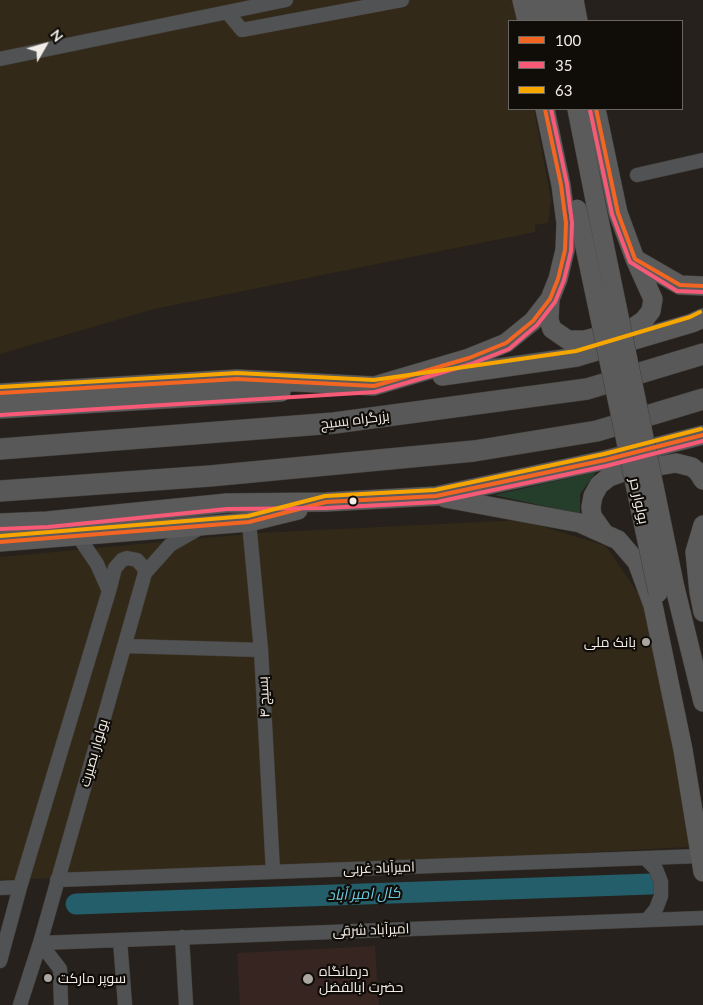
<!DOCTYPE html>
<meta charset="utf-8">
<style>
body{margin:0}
#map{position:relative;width:703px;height:1005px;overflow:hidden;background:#26211c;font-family:Lato,sans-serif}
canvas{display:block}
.legend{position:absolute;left:508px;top:20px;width:175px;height:90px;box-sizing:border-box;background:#100c08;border:1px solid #6a6661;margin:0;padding:6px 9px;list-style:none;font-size:15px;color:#f2ede6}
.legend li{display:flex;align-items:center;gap:10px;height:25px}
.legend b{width:25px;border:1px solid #6a6661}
.north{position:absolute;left:20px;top:20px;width:50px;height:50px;-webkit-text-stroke:4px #100c08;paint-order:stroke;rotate:52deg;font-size:14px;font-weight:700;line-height:20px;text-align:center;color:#f2ede6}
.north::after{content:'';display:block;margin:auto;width:18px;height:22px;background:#f2ede6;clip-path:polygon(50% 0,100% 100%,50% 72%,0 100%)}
</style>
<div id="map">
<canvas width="703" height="1005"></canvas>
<ul class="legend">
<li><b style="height:6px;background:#f26522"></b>100</li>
<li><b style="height:6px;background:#f75a77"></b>35</li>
<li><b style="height:6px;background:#f7a600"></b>63</li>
</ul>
<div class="north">N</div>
</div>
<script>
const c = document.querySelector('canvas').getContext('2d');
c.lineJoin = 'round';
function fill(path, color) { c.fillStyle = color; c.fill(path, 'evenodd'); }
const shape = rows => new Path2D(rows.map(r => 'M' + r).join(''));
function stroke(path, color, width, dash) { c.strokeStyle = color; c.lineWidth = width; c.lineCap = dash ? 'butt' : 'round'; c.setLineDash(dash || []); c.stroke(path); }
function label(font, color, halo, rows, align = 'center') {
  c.font = font + ' Lato,Cairo,sans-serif'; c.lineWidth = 4.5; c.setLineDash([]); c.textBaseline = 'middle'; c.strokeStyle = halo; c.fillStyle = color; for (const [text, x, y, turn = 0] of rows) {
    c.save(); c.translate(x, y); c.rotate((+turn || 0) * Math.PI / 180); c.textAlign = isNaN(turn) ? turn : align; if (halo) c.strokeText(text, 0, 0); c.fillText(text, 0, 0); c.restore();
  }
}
const built = shape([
 [0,0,510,0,515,3,518,21,509,21,509,109,534,109,551,200,548,223,535,225,535,232,154,309,0,354],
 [522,520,606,546,650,611,689,847,178,874,0,880,0,557,259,533]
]);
const medical = shape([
 [375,946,379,1005,240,1005,237,953]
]);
const green = shape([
 [596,472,580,494,580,514,494,495]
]);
const river = shape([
 [76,904,651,884]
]);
const minor = shape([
 [227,12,242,30,402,0],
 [0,59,286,0],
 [637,175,703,160],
 [249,522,261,650,273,872],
 [109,591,115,568,122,560,127,558,137,560,144,568,145,573],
 [125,646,261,650],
 [646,859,656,869,661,882,661,896,656,909,647,920],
 [57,880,700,856],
 [0,888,20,887],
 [182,937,186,1005],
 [120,940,125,1005],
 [40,943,703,918],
 [40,943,60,969,61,1005],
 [0,961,20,887,109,591,97,564,78,536],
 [20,1005,40,943,145,573,170,545,200,528]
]);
const major = shape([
 [522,0,527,21],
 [538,0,542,21],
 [557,0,561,21],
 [574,0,578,21],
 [577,109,596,205],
 [596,109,618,213,635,259,680,285,703,286],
 [550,299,549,320,552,329,568,340,585,340,634,327,644,320,651,311,653,299,635,259],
 [442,376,577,357,692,323,703,318],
 [0,393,237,379,374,386,469,358,506,343,533,321,550,299,558,279,565,250,566,223,561,185,545,109],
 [0,409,281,392],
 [445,498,580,523,618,540,637,562,653,605,683,750,703,872],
 [0,523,47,521,227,503,326,502,436,496,605,460,703,435],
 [703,525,695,552,699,592,703,612],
 [604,533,592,516,591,507,593,496,599,485,609,477,623,472,676,463,692,467,698,472,703,480],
 [0,542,249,522,298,510],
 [675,588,703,702]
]);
const highway = shape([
 [0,449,334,423,587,389,703,354],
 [0,491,210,476,474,451,597,431,703,399]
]);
const majorBridge = shape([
 [596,205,675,588],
 [577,209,658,593]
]);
const bus1 = shape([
 [596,109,618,213,635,259,680,285,703,286],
 [0,393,237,379,374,386,469,358,506,343,533,321,550,299,558,279,565,250,566,223,561,185,545,109],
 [0,542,249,522,326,502,436,496,605,460,703,435]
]);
const bus2 = shape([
 [590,110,612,214,630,262,677,291,703,292],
 [0,415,375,392,471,364,509,349,537,325,555,302,564,280,571,251,572,223,567,184,551,109],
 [0,529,48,527,227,509,326,508,437,502,606,466,703,441]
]);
const bus3 = shape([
 [0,387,237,373,374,380,576,351,690,317,700,312],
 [0,536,248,516,325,496,435,490,604,454,701,429]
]);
const markers = [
 [353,501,4.5,"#f2ede6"],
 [646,642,5,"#aba69f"],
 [48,978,5,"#aba69f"],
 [308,979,6,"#aba69f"]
];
const streetNames = [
 ["بزرگراه بسیج",355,420,-7],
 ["بولوار حر",639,501,78],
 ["بسیج ۴",264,697,-93],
 ["بولوار بصیرت",94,753,-74],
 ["امیرآباد غربی",379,868,-2],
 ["امیرآباد شرقی",371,930,-2]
];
const poiNames = [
 ["بانک ملی",636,642,"right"],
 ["درمانگاه",319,971],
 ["حضرت ابالفضل",319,987],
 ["سوپر مارکت",58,978]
];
const waterNames = [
 ["کال امیر آباد",364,894,-2]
];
fill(built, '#332919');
fill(medical, '#362520');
fill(green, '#253e2c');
stroke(river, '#235e6a', 21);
stroke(minor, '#423e39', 15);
stroke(major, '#423e39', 20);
stroke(highway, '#423e39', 22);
stroke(minor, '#515253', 14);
stroke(major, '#5b5b5b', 19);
stroke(highway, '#585858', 21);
stroke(majorBridge, '#423e39', 20, []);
stroke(majorBridge, '#5b5b5b', 19);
stroke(bus1, '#f26522', 4);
stroke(bus2, '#f75a77', 4);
stroke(bus3, '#f7a600', 4);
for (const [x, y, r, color] of markers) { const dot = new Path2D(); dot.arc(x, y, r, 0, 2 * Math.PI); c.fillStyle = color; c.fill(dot); stroke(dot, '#100c08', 2); }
label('14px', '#f2ede6', '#100c08', streetNames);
label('14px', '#f2ede6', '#100c08', poiNames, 'left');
label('italic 15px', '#6bcee5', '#100c08', waterNames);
</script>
